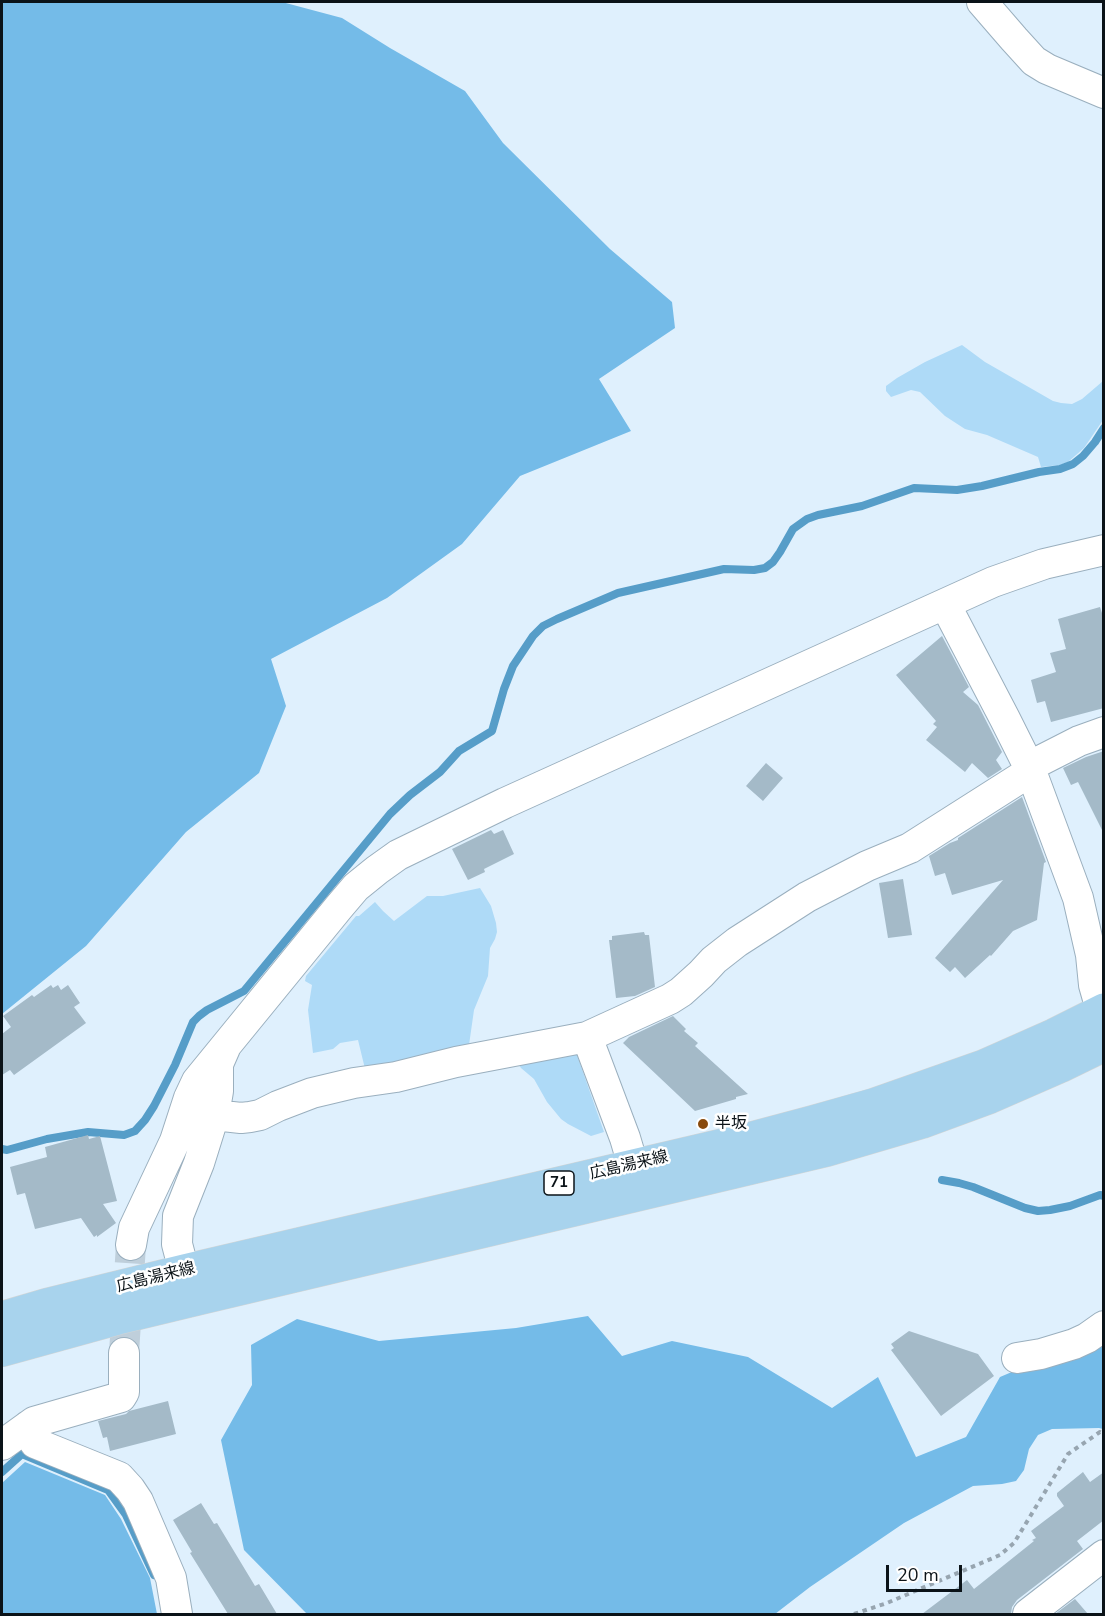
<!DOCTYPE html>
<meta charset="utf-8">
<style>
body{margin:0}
#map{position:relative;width:1105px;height:1616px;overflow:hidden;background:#dff0fd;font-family:"Nunito Sans",sans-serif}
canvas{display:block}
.frame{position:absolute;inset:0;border:3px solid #0b1318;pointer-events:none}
.scale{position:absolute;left:886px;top:1565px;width:76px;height:27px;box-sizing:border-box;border:3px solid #0b1318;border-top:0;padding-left:8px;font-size:18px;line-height:21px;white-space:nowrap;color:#0b1318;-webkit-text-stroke:4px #fff;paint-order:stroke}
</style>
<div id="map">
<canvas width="1105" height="1616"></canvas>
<div class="frame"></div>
<div class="scale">20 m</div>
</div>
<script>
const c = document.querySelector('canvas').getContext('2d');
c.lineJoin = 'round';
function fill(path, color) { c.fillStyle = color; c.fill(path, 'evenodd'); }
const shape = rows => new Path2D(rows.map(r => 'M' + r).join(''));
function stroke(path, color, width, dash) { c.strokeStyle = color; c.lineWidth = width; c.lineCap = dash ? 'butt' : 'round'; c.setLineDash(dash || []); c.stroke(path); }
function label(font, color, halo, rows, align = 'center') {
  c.font = font + ' "Nunito Sans","Noto Sans JP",sans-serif'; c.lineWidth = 5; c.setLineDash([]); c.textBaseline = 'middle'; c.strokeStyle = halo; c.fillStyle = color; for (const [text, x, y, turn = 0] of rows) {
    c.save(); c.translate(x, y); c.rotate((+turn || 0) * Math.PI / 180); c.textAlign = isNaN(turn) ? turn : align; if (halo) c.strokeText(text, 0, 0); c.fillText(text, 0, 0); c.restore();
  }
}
const green = shape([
 [962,345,985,362,1053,401,1061,403,1072,404,1082,399,1103,381,1103,420,1084,448,1068,462,1060,465,1041,467,1038,457,987,435,965,429,945,416,920,392,911,390,891,397,886,391,886,386,897,378,925,362],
 [480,888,491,906,496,923,497,932,495,939,490,948,488,976,474,1010,468,1052,367,1077,358,1040,340,1043,333,1049,313,1053,308,1010,312,985,305,981,306,976,356,916,359,916,375,902,383,911,394,921,427,896,443,896],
 [576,1052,604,1132,591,1136,568,1124,561,1119,547,1102,534,1079,521,1068,514,1058]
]);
const forest = shape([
 [2,2,282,2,342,18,390,48,465,91,503,143,610,249,672,302,675,328,599,379,631,431,520,476,462,544,387,598,271,659,286,706,259,773,186,832,86,946,2,1014],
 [588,1316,622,1356,672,1341,748,1357,832,1408,878,1377,916,1457,966,1437,1000,1377,1026,1366,1103,1341,1103,1429,1099,1428,1052,1429,1038,1435,1029,1449,1024,1470,1016,1481,1002,1484,973,1486,904,1523,810,1587,775,1614,307,1614,244,1550,221,1440,252,1385,251,1345,297,1319,379,1341,516,1328],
 [25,1462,105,1495,121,1519,150,1578,157,1614,2,1614,2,1483]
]);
const stream = shape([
 [2,1149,7,1150,47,1139,88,1132,124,1135,135,1131,145,1120,154,1106,175,1065,193,1022,199,1016,207,1010,244,991,390,814,410,795,440,772,459,751,492,731,504,689,513,666,533,636,543,626,557,619,618,593,724,569,754,570,765,568,773,562,780,552,793,529,807,519,818,515,862,506,914,488,957,490,982,486,1039,472,1060,469,1073,464,1083,456,1095,442,1104,428],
 [942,1180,959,1183,973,1187,1025,1208,1038,1211,1050,1210,1070,1206,1100,1195,1104,1196],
 [2,1472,22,1454,108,1490,126,1515,154,1575]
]);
const building = shape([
 [1100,607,1104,619,1104,708,1051,722,1045,701,1037,703,1031,680,1056,672,1050,653,1066,649,1058,619],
 [942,636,969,687,963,692,978,705,1002,752,996,760,1002,769,988,778,972,763,965,772,926,740,937,727,933,724,936,721,896,675],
 [1104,751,1104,834,1078,782,1071,785,1063,768,1086,757],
 [766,763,783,778,763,801,746,786],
 [1022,797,1046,862,1044,863,1037,920,1013,931,991,956,990,955,965,978,955,967,950,972,935,958,1003,880,952,895,945,873,935,876,929,856,950,843,958,840,958,838],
 [491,830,494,834,503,830,514,854,484,869,485,872,468,880,452,849],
 [903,879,912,935,888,938,879,883],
 [644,932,645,935,649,935,655,987,635,996,616,998,609,940,612,940,612,936],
 [51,985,53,988,58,985,61,990,68,985,80,1003,74,1007,86,1023,14,1075,10,1070,2,1075,2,1034,11,1027,3,1016,32,995,34,997],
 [673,1016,686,1029,684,1031,698,1043,695,1046,748,1094,736,1097,736,1099,695,1111,623,1043,629,1037],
 [88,1135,89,1139,100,1136,117,1201,103,1204,116,1223,97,1237,97,1235,94,1237,81,1218,35,1229,25,1193,17,1195,10,1167,47,1157,45,1147],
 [909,1331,978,1354,994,1376,941,1416,891,1350,894,1348,891,1344],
 [168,1401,176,1434,110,1451,107,1437,103,1438,98,1421,126,1414,129,1411],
 [1083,1472,1090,1482,1104,1472,1104,1520,1077,1541,1083,1549,1017,1600,1012,1607,1011,1614,922,1614,967,1580,974,1589,1034,1541,1032,1540,1036,1538,1031,1531,1064,1506,1057,1496,1057,1493],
 [201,1503,214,1524,217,1523,255,1586,259,1584,277,1614,228,1614,190,1553,192,1552,173,1520],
 [1075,1599,1088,1614,1055,1614]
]);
const minorTunnel = shape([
 [124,1353,131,1245]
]);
const path = shape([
 [854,1614,887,1603,1000,1555,1014,1543,1068,1454,1100,1432,1104,1434]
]);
const minor = shape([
 [982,2,1014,39,1034,61,1047,69,1104,93],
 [945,604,1005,719,1031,771,1078,898,1091,955,1094,985,1098,999,1103,1010],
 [1028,767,1079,741,1104,732],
 [587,1037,625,1138,633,1165],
 [214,1115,241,1118,250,1117,260,1115,278,1106,312,1093,354,1083,396,1077,456,1062,587,1037,670,999,681,992,701,974,714,960,737,942,807,897,867,866,910,848,1031,771],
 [131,1245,134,1228,175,1141,189,1098,197,1081,339,907,356,887,377,870,398,855,505,803,993,582,1044,564,1104,550],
 [184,1271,177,1244,178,1216,199,1163,214,1115,218,1091,218,1064,225,1048],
 [1017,1358,1041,1354,1074,1344,1087,1338,1104,1326],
 [28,1426,35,1443,119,1477,130,1489,138,1501,171,1578,177,1614],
 [2,1445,34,1422,121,1397,124,1392,124,1353],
 [1028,1614,1104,1555]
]);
const major = shape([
 [2,1318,46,1305,184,1271,753,1138,813,1122,873,1105,984,1066,1054,1035,1104,1010],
 [2,1350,118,1318,201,1298,827,1150,922,1122,990,1097,1061,1066,1104,1045]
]);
const markers = [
 [703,1124,6,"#884a0d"]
];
const shields = [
 [559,1183,30]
];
const shieldNames = [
 ["71",559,1183]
];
const poiNames = [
 ["半坂",715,1124]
];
const streetNames = [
 ["広島湯来線",629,1166,-13],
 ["広島湯来線",156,1278,-14]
];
fill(green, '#aedaf7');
fill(forest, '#74bbe8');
stroke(stream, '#569dc8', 8);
fill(building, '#a4bac8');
stroke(minorTunnel, '#bfcfdb', 30, [30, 15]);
stroke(minor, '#9aafbe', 32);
stroke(major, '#d3d5d5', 34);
stroke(path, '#97a5b0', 4, [4.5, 4.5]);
stroke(minor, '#fff', 30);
stroke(major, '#a8d3ed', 33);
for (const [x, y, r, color] of markers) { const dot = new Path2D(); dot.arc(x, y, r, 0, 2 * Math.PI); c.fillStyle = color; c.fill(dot); stroke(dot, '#fff', 2); }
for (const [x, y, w] of shields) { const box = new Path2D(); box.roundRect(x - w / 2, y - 12, w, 24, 4.5); c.fillStyle = '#fff'; c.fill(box); stroke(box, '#0b1318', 1.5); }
label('bold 15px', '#0b1318', null, shieldNames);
label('16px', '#0b1318', '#fff', poiNames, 'left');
label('16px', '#0b1318', '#fff', streetNames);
</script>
